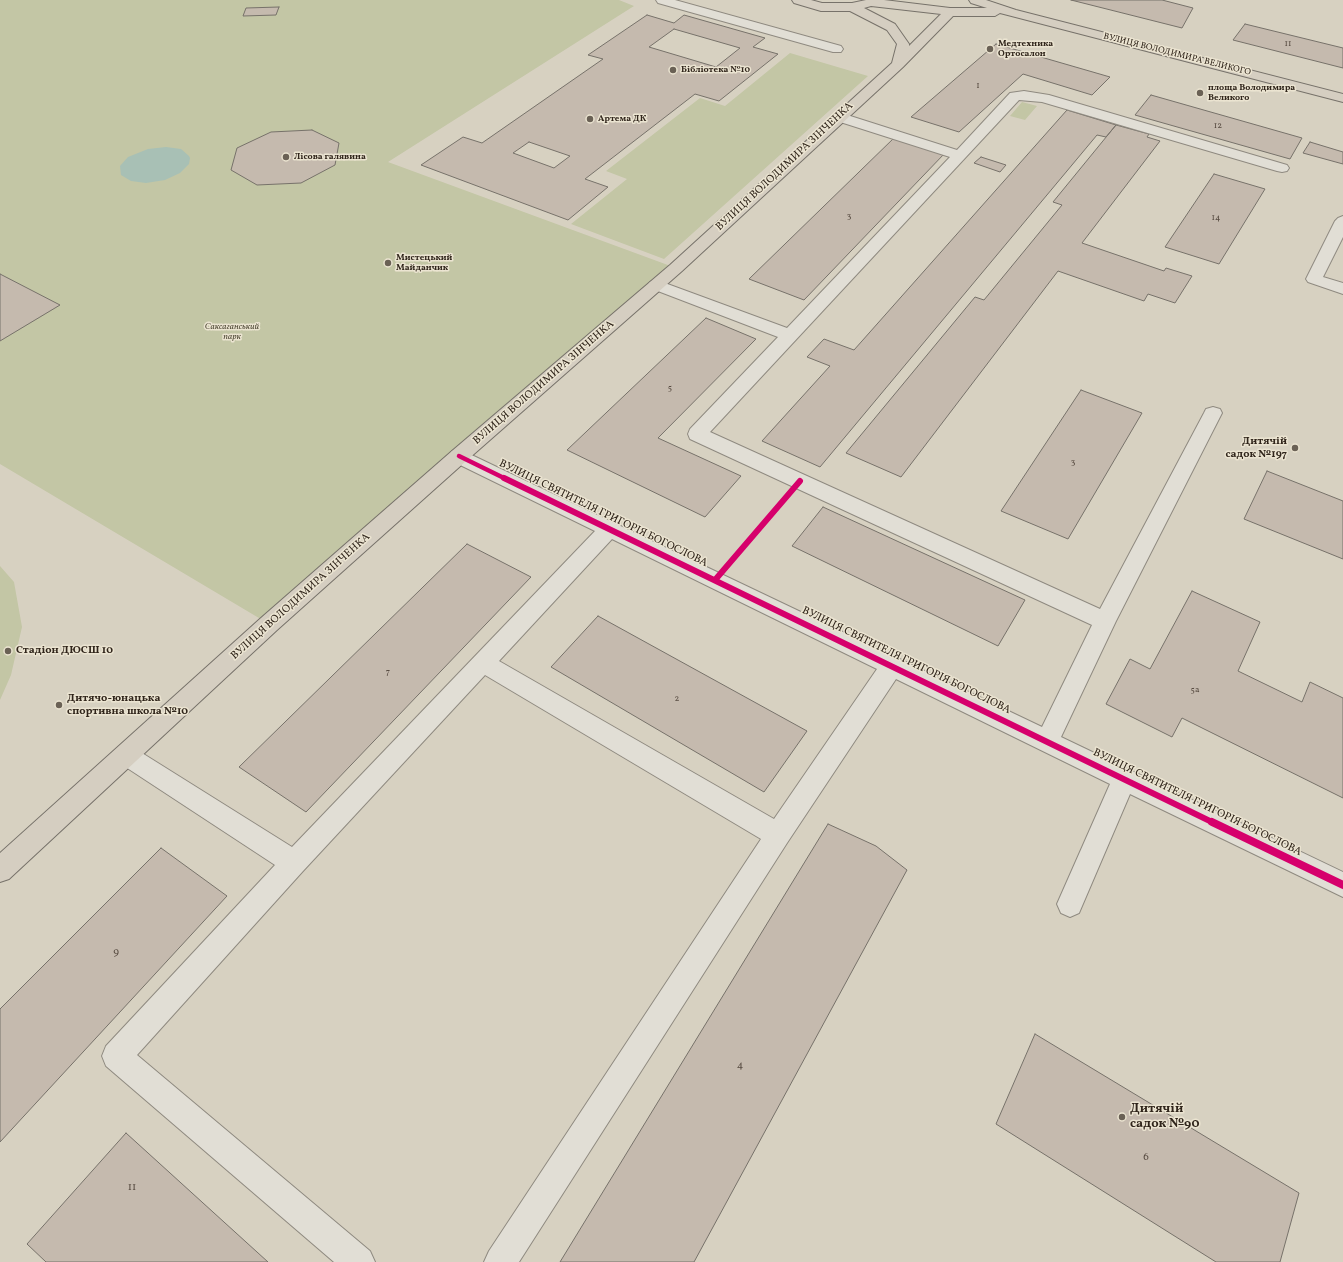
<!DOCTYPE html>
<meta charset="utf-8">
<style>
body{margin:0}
canvas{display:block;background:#d7d1c1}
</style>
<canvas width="1343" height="1262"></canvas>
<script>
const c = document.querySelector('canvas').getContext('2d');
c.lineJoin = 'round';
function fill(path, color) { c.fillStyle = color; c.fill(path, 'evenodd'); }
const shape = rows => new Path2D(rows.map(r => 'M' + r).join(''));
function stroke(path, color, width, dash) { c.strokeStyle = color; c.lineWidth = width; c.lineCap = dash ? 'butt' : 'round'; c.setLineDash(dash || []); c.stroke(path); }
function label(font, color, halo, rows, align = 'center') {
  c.font = font + ' Vollkorn,serif'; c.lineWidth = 3; c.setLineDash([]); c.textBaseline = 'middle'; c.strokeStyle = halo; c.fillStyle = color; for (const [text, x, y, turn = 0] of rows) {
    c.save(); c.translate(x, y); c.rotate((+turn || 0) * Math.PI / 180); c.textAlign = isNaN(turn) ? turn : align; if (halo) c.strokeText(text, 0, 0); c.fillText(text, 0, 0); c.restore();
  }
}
const green = shape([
 [0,0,619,0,634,6,388,162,676,268,269,624,0,464],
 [790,53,868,76,664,259,571,224,627,179,606,171,700,98,725,106],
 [1022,102,1037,106,1025,120,1010,116],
 [0,566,14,582,22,627,11,675,0,700]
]);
const water = shape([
 [166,147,181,149,189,156,190,158,189,164,180,173,165,180,146,183,131,181,121,175,120,166,128,157,148,149]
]);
const building = shape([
 [1071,0,1162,0,1193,8,1182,28,1071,0],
 [279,7,276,15,243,16,246,8,279,7],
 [647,15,674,23,684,15,765,38,753,47,778,54,719,101,695,94,585,179,608,187,568,220,421,165,463,137,482,143,603,59,588,55,647,15],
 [674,29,740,48,716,67,649,47,674,29],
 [529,142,570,156,554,168,513,153,529,142],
 [1245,24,1343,48,1343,68,1233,40,1245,24],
 [996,44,1110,77,1092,95,1023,74,959,132,911,117,996,44],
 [1151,95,1302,138,1290,159,1135,115,1151,95],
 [1067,110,1116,125,1106,137,1097,135,820,467,762,441,830,366,807,357,824,339,854,350,1067,110],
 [1116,125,1149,134,1147,137,1160,141,1082,243,1164,271,1166,268,1192,276,1175,303,1148,294,1144,301,1058,271,901,477,846,453,975,297,984,300,1062,205,1053,202,1116,125],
 [312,130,339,143,335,165,301,183,257,185,231,170,237,148,271,132,312,130],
 [895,137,945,153,804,300,749,279,895,137],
 [1310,142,1343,152,1343,164,1303,153,1310,142],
 [981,157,1006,165,1000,172,974,163,981,157],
 [1214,174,1265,189,1219,264,1165,247,1214,174],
 [0,274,60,305,0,341,0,274],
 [706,318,756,339,658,438,741,476,705,517,567,450,706,318],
 [1081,390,1142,413,1068,539,1001,511,1081,390],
 [1267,471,1343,501,1343,559,1244,519,1267,471],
 [823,507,1025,600,998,646,792,546,823,507],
 [467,544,531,577,306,812,239,767,467,544],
 [1192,591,1260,622,1238,671,1302,702,1310,682,1343,698,1343,798,1182,718,1172,737,1106,704,1130,659,1150,669,1192,591],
 [598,616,807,731,764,792,551,667,598,616],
 [828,824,876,846,907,870,694,1262,560,1262,828,824],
 [161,848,227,896,0,1142,0,1009,161,848],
 [1035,1034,1299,1193,1280,1262,1216,1262,996,1124,1035,1034],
 [126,1133,268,1262,46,1262,27,1244,126,1133]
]);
const minor = shape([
 [656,0,675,0,841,46,843,49,841,52,833,52,658,3,656,0],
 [1024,91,1049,95,1287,165,1289,168,1287,171,1282,172,1277,171,1042,102,1019,100,710,432,1100,609,1204,413,1206,409,1213,407,1220,409,1222,413,1116,621,1061,737,1343,872,1343,897,1130,794,1079,913,1070,917,1061,913,1057,904,1110,784,896,679,787,843,519,1262,484,1262,489,1251,761,839,485,675,303,871,137,1055,370,1251,375,1262,334,1262,106,1066,102,1056,106,1046,275,865,118,762,114,755,118,748,126,745,134,748,292,847,595,531,452,461,449,456,452,451,459,449,1042,727,1092,625,690,439,688,434,690,429,778,337,650,288,648,285,650,282,656,280,662,282,787,328,950,157,834,120,832,117,834,114,839,113,844,114,957,150,1010,93,1024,91],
 [612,539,877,669,774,819,499,661,612,539],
 [1343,216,1343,237,1323,277,1343,283,1343,294,1308,282,1306,279,1335,221,1338,218,1343,216]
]);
const major = shape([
 [792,0,811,0,822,3,852,3,866,0,884,0,950,8,987,8,971,3,969,0,986,0,1016,10,1343,94,1343,102,1000,13,995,16,953,16,903,67,682,271,466,461,277,630,9,879,0,882,0,853,261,618,452,451,670,265,892,63,897,44,887,30,850,11,821,11,794,3,792,0],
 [871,6,941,14,909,46,909,44,895,24,864,8,871,6]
]);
const cyclewayFar2 = shape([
 [459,456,506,479]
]);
const cyclewayFar1 = shape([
 [504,478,1214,823],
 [715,580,800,481]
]);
const cycleway = shape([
 [1212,822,1343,885]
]);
const markers = [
 [990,49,4,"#6a6155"],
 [673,70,4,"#6a6155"],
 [1200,93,4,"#6a6155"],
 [590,119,4,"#6a6155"],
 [286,157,4,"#6a6155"],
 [388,263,4,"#6a6155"],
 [1295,448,4,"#6a6155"],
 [8,651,4,"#6a6155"],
 [59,705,4,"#6a6155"],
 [1122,1117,4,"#6a6155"]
];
const farPoinames = [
 ["Медтехника",998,44],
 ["Ортосалон",998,54],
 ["Бібліотека №10",681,70],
 ["площа Володимира",1208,88],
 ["Великого",1208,98],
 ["Артема ДК",598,119],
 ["Лісова галявина",294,157],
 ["Мистецький",396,258],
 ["Майданчик",396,268]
];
const numberNames = [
 ["11",1288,44],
 ["1",978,86],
 ["12",1218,126],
 ["3",849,216],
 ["14",1216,218],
 ["5",670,388],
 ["3",1073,462],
 ["7",388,672],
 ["5а",1195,690],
 ["2",677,699]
];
const farStreetnames = [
 ["ВУЛИЦЯ ВОЛОДИМИРА ВЕЛИКОГО",1177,55,14]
];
const farParknames = [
 ["Саксаганський",232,327],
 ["парк",232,337]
];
const streetNames = [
 ["ВУЛИЦЯ ВОЛОДИМИРА ЗІНЧЕНКА",785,167,-43],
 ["ВУЛИЦЯ ВОЛОДИМИРА ЗІНЧЕНКА",544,383,-41],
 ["ВУЛИЦЯ СВЯТИТЕЛЯ ГРИГОРІЯ БОГОСЛОВА",603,514,26],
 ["ВУЛИЦЯ ВОЛОДИМИРА ЗІНЧЕНКА",301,597,-42],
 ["ВУЛИЦЯ СВЯТИТЕЛЯ ГРИГОРІЯ БОГОСЛОВА",906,661,26],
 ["ВУЛИЦЯ СВЯТИТЕЛЯ ГРИГОРІЯ БОГОСЛОВА",1197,803,26]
];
const poiNames = [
 ["Дитячій",1287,442,"right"],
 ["садок №197",1287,455,"right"],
 ["Стадіон ДЮСШ 10",16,651],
 ["Дитячо-юнацька",67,699],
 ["спортивна школа №10",67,712]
];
const nearNumbernames = [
 ["9",116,953],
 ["4",740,1066],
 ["6",1146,1158],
 ["11",132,1188]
];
const nearPoinames = [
 ["Дитячiй",1130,1110],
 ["садок №90",1130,1125]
];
fill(green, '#c3c6a5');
fill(water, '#a8c0b5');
fill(building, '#c5baae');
stroke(building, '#77726a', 1);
stroke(minor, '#8f8a80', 2);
stroke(major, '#77726a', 2);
fill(minor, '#e1ded5');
fill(major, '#d5cec1');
stroke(cyclewayFar2, '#d6006c', 4.5);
stroke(cyclewayFar1, '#d6006c', 6);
stroke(cycleway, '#d6006c', 8);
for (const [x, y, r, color] of markers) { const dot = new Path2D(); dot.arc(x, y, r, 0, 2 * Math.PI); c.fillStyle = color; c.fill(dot); stroke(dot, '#ebe4d1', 1.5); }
label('bold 9px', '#30251b', '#ebe4d1', farPoinames, 'left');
label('9px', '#584c42', null, numberNames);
label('9px', '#30251b', '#ebe4d1', farStreetnames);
label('italic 9px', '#514b38', '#ebe4d1', farParknames);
label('11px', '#30251b', '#ebe4d1', streetNames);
label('bold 11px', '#30251b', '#ebe4d1', poiNames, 'left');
label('11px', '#584c42', null, nearNumbernames);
label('bold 13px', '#30251b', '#ebe4d1', nearPoinames, 'left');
</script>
